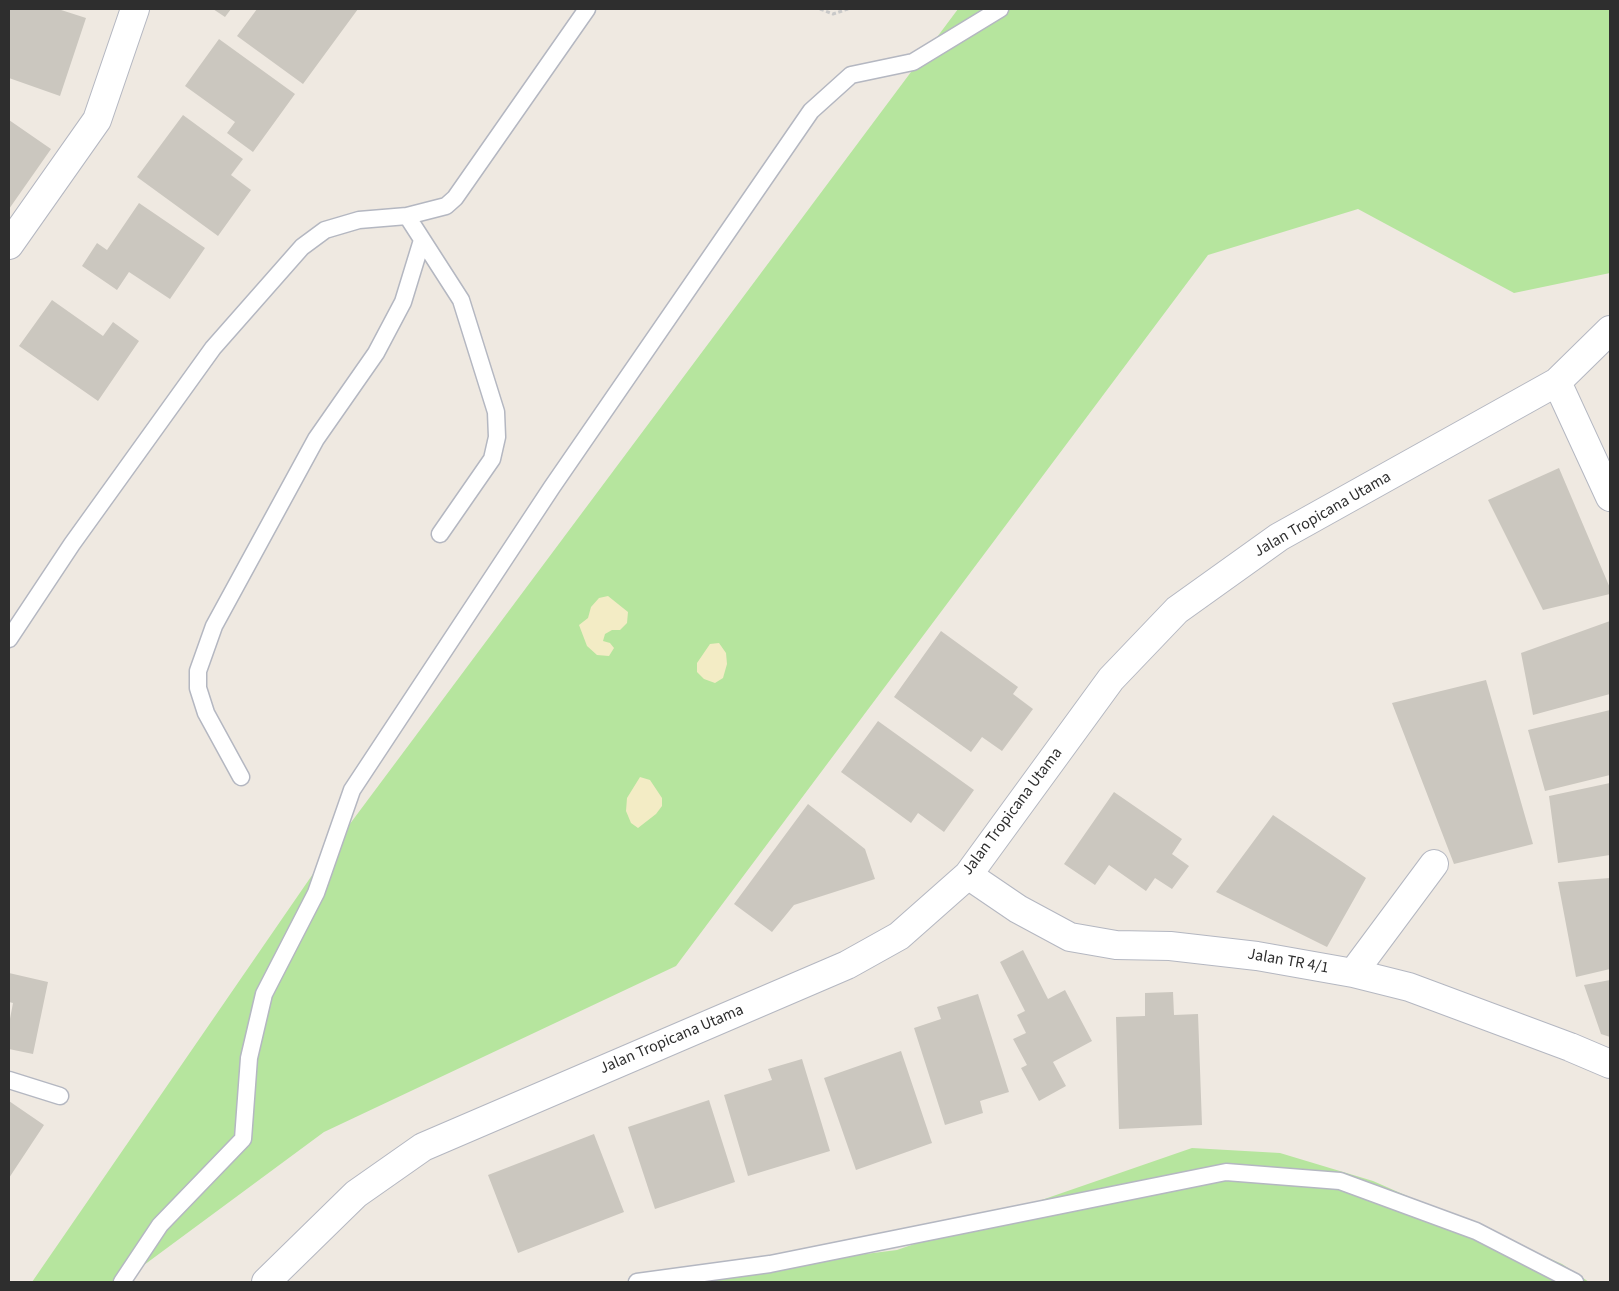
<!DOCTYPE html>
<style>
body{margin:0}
#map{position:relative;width:1619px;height:1291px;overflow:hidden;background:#efe9e1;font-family:"Source Sans 3",sans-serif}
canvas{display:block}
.frame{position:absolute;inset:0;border:10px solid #2e2e2e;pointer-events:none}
</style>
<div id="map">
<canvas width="1619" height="1291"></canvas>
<div class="frame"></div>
</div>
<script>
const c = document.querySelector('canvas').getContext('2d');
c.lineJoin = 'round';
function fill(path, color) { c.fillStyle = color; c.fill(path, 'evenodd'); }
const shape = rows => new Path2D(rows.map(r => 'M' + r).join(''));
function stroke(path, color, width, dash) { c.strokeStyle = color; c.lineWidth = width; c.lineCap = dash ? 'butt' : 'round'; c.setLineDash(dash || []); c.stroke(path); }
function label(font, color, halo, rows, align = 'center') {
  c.font = font + ' "Source Sans 3",sans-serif'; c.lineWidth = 4.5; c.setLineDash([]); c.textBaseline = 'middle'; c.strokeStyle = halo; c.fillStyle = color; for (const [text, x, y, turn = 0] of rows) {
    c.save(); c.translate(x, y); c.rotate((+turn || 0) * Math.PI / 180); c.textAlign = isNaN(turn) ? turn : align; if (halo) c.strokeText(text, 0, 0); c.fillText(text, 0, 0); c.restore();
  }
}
const green = shape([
 [958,9,1610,9,1610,273,1514,293,1358,209,1208,255,676,966,324,1132,121,1282,32,1282,317,868],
 [1192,1148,1280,1153,1373,1181,1562,1264,1589,1282,644,1282,897,1250]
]);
const sand = shape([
 [608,596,628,612,627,623,620,630,612,630,605,634,603,641,610,643,614,648,609,656,597,655,587,646,579,625,588,618,591,607,599,598],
 [719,643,726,653,727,664,723,678,715,683,704,679,697,672,697,663,710,644],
 [640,777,650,780,662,798,662,806,656,814,638,828,631,823,626,811,627,798]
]);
const building = shape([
 [9,9,58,9,86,18,60,96,9,78],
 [213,9,231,9,225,17],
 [257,9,358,9,303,84,237,36],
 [219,39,295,94,253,152,227,133,235,122,185,86],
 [183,115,243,159,231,175,251,190,218,236,137,177],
 [9,120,51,149,9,209],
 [139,203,205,248,170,299,129,272,117,290,82,266,97,243,107,250],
 [52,300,103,336,113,322,139,341,98,401,19,346],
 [1559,468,1610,588,1610,594,1543,610,1488,500],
 [1610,621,1610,694,1533,715,1521,653],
 [941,631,1018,687,1013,694,1033,709,1002,751,982,737,971,752,894,697],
 [1486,680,1533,844,1454,864,1392,703],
 [1610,710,1610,775,1545,791,1528,730],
 [878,721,974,790,944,832,918,813,911,823,841,772],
 [1610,783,1610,855,1558,863,1549,796],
 [1114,792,1182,839,1172,854,1189,866,1172,889,1155,878,1146,891,1109,865,1095,885,1064,864],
 [808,804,865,849,875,879,794,905,772,932,734,904],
 [1273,815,1366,878,1327,947,1216,892],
 [1610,878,1610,969,1576,977,1558,882],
 [1023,950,1048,999,1065,990,1092,1041,1053,1062,1066,1086,1039,1101,1021,1068,1027,1065,1013,1039,1026,1033,1017,1015,1025,1011,1000,962],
 [9,973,48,982,33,1054,9,1049,9,1024,13,1003,9,1002],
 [1610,980,1610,1037,1601,1034,1584,985],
 [1173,992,1174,1015,1198,1014,1202,1125,1119,1129,1116,1017,1145,1016,1145,993],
 [978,994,1009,1092,980,1101,983,1113,945,1125,914,1028,941,1019,937,1007],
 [901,1051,932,1143,856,1170,824,1078],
 [802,1059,830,1151,748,1176,724,1095,772,1080,768,1069],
 [709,1100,735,1182,655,1209,628,1127],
 [9,1101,44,1125,9,1178],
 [594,1134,624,1212,518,1253,488,1175]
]);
const path = shape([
 [820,9,833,14,848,9]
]);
const lane = shape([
 [407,216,461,300,496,412,497,437,492,459,440,534],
 [9,639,72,544,213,348,302,247,325,230,359,220,407,216,446,206,455,198,587,9],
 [241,777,206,713,198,688,198,671,214,626,316,439,376,353,403,302,422,240],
 [9,1080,60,1096],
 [122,1282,160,1225,243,1139,249,1058,264,994,316,893,352,790,552,487,811,111,851,75,913,62,1000,9],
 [637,1282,770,1264,1226,1172,1340,1181,1476,1231,1575,1282]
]);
const street = shape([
 [9,245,97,120,135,9],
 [1557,382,1610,497],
 [968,875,1018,909,1070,937,1116,945,1170,946,1257,956,1353,973,1409,987,1570,1047,1610,1064],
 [1353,973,1434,864],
 [266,1282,356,1194,423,1147,847,965,899,936,968,875,1111,679,1177,610,1279,537,1557,382,1610,330]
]);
const streetNames = [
 ["Jalan Tropicana Utama",1323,515,-30],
 ["Jalan Tropicana Utama",1013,812,-53],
 ["Jalan TR 4/1",1288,962,10],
 ["Jalan Tropicana Utama",672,1040,-23]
];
fill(green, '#b6e59e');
fill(sand, '#f3ecc5');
fill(building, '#cbc7bf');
stroke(lane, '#b4b7c1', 19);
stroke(street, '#b4b7c1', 30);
stroke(path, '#c9c9c9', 3, [4, 2.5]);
stroke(lane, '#fff', 16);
stroke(street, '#fff', 28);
label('16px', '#2e2e2e', '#fff', streetNames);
</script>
